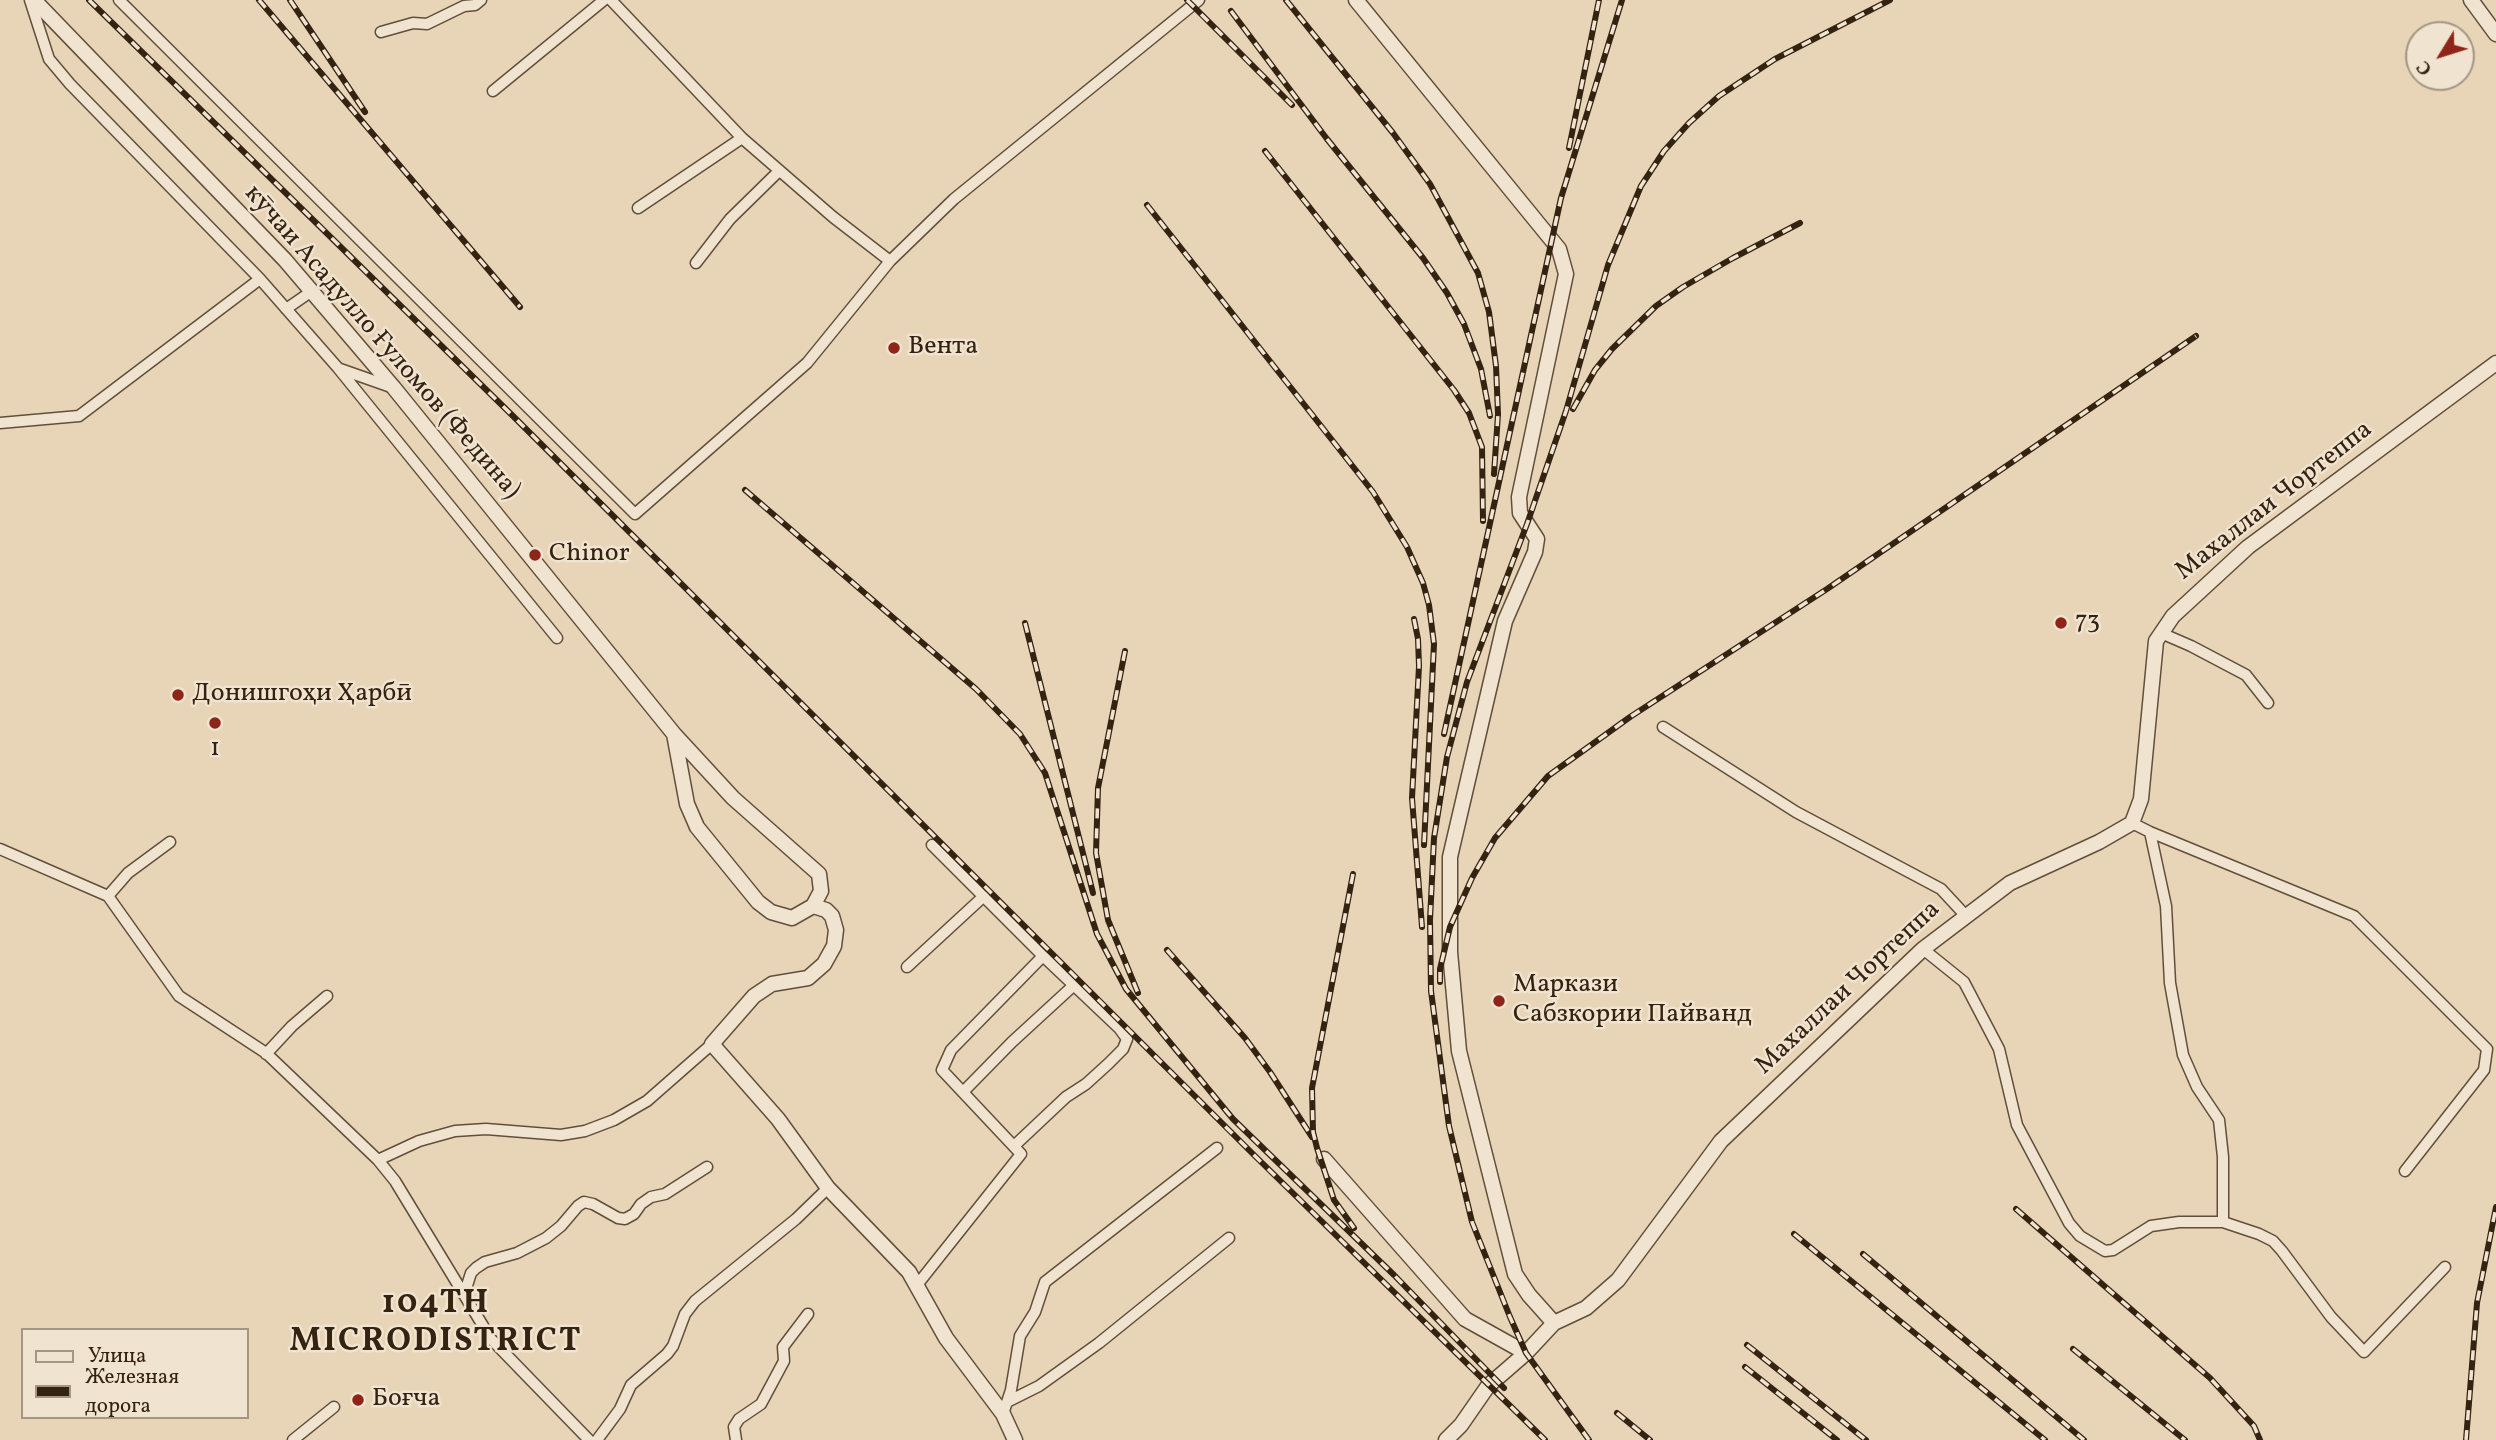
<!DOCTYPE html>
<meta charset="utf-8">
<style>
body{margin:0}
#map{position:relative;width:2496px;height:1440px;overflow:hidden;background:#e8d4b7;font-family:Vollkorn,serif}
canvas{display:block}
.legend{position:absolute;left:21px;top:1328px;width:228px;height:91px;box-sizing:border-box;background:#f0e3d0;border:2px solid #a59684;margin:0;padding:9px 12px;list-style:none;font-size:21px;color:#342311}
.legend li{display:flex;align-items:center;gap:14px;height:35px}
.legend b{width:35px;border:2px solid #a59684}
.north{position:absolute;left:2405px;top:21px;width:70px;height:70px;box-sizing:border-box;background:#f0e3d0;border:2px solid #a59684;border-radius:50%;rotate:232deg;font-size:19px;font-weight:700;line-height:28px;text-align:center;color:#342311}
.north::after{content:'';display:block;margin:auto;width:24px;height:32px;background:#8f2418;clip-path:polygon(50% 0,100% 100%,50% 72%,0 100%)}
</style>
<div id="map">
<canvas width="2496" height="1440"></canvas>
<ul class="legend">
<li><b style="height:9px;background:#f0e3d0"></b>Улица</li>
<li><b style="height:9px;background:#342311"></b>Железная дорога</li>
</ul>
<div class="north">С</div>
</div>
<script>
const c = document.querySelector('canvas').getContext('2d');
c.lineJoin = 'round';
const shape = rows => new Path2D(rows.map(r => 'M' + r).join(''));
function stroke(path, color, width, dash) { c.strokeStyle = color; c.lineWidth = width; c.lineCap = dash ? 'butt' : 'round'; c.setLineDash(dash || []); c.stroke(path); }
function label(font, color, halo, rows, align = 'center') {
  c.font = font + ' Vollkorn,serif'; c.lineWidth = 5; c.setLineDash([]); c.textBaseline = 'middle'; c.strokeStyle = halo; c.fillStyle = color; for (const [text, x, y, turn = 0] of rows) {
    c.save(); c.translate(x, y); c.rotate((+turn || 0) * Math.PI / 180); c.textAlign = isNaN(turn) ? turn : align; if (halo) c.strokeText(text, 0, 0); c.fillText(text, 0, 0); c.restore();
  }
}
const minor = shape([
 [30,0,49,59,70,84,260,279,338,368,557,638],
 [119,0,635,514,807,363,890,261,954,199,1199,0],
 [611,0,742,138,833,217,890,261],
 [381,32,413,23,427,24,464,6,475,5,481,0],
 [493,91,604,0],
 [638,208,742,138],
 [696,263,730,219,779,171],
 [286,309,312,291],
 [340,369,394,388],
 [0,423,79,416,260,279],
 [2161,633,2191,646,2246,675,2268,703],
 [1663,727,1796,812,1941,889,1966,916],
 [2132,823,2150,832,2354,916,2487,1049,2484,1070,2405,1171],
 [2150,832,2166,906,2170,983,2183,1055,2197,1087,2219,1120,2223,1157,2223,1222,2259,1234,2273,1241,2282,1251,2331,1317,2364,1352,2445,1267],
 [932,845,1043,956,1119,1028,1127,1039,1123,1049,1108,1064,1086,1084,1066,1097,1014,1146],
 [0,849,108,896,179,996,266,1053,378,1160,395,1181,491,1339,589,1440],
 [108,896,128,873,170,842],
 [1923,949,1964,982,1999,1049,2017,1125,2069,1223,2080,1236,2105,1251,2113,1250,2151,1226,2179,1222,2223,1222],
 [907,967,984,896],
 [266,1054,292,1026,327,996],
 [963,1092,1012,1042,1073,986],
 [378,1160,419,1141,455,1131,486,1129,561,1135,585,1131,614,1120,647,1101,712,1044],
 [917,1285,1021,1154,942,1070,951,1050,1043,956],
 [464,1295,471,1273,476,1268,485,1262,517,1253,546,1238,561,1226,578,1206,584,1202,593,1204,618,1218,625,1219,634,1214,641,1204,651,1197,665,1194,707,1167],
 [1009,1401,1039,1386,1099,1343,1229,1238],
 [1003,1414,1011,1390,1020,1336,1035,1312,1045,1282,1217,1148],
 [293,1440,334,1407],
 [597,1440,620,1409,631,1385,667,1354,673,1346,685,1314,695,1301,796,1219,828,1188],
 [736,1440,734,1427,739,1419,761,1404,784,1361,783,1347,808,1314]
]);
const tertiary = shape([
 [34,0,285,260,394,388,674,734],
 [1356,0,1559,249,1566,274,1519,497,1520,513,1537,539,1535,552,1505,621,1450,857,1450,952,1459,1051,1515,1274,1529,1295,1554,1323,1586,1308,1618,1280,1721,1141,1923,949,2010,883,2099,842,2132,823,2141,799,2156,641,2173,616,2248,547,2496,363],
 [2471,0,2496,34],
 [674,734,733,798,819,874,821,891,813,906,792,918,771,912,758,902,697,827,687,804,674,734],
 [813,906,826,910,832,916,836,930,834,946,824,964,808,978,772,984,754,996,712,1044,778,1119,828,1188,909,1272,946,1338,1003,1414,1015,1440],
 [1324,1159,1465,1319,1526,1353],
 [1446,1440,1461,1425,1488,1386,1526,1353,1554,1323]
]);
const rail = shape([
 [89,0,513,416,1254,1155,1545,1440],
 [259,0,520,307],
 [290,0,365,112],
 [1187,0,1292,105],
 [1286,0,1393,133,1430,184,1478,273,1489,312,1496,366,1498,414,1494,474],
 [1231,11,1327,139,1423,258,1447,293,1464,324,1481,369,1490,416],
 [1569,148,1599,0],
 [1265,151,1454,390,1469,413,1482,447,1483,521],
 [1147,205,1373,492,1407,547,1423,583,1429,605,1434,644,1424,845],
 [1573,409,1595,370,1612,349,1656,306,1683,287,1733,258,1800,223],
 [745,490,976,689,1020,734,1045,773,1097,934,1126,989,1233,1119,1394,1275,1504,1388],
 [1414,619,1418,639,1419,666,1412,798,1422,927],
 [1025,623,1093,893],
 [1125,651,1098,788,1096,853,1108,920,1138,993],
 [1444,734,1561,198,1622,0],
 [1353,874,1312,1088,1313,1132,1317,1148,1334,1200,1354,1228],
 [1167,950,1245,1038,1270,1072,1312,1137],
 [1440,982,1440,969,1450,927,1472,878,1495,838,1548,776,1630,717,1827,589,2196,336],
 [2016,1209,2210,1378,2254,1426,2260,1440],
 [1794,1234,2045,1440],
 [1863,1254,2084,1440],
 [1747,1345,1866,1440],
 [2073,1349,2185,1440],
 [1745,1367,1837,1440],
 [1617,1413,1650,1440],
 [1589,1440,1526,1353,1510,1317,1472,1222,1449,1126,1431,991,1430,920,1434,838,1447,757,1467,682,1527,524,1566,411,1608,265,1641,186,1664,151,1689,123,1719,96,1775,59,1890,0],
 [2466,1440,2477,1303,2496,1207]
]);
const markers = [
 [894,348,7,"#8f2418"],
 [535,555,7,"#8f2418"],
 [2061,623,7,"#8f2418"],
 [178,695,7,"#8f2418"],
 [215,723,7,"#8f2418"],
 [1499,1001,7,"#8f2418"],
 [358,1400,7,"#8f2418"]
];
const streetNames = [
 ["кӯчаи Асадулло Ғуломов (Федина)",381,343,49],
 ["Махаллаи Чортеппа",2275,502,-38],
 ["Махаллаи Чортеппа",1849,989,-43]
];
const poiNames = [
 ["Вента",908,348],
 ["Chinor",549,555],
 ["73",2075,623],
 ["Донишгоҳи Ҳарбӣ",192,695],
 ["1",215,750,"center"],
 ["Маркази",1513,986],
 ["Сабзкории Пайванд",1513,1016],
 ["Боғча",372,1400]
];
const districtNames = [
 ["104TH",436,1306],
 ["MICRODISTRICT",436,1344]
];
stroke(minor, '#614f3a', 13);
stroke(tertiary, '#614f3a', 17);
stroke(minor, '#f0e3d0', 10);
stroke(tertiary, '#f0e3d0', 14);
stroke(rail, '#342311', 6);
stroke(rail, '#f0e3d0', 3.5, [10]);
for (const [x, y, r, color] of markers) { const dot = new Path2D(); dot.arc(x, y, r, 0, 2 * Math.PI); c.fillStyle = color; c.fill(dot); stroke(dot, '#f0e3d0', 2.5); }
label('26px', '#342311', '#f0e3d0', streetNames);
label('26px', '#342311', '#f0e3d0', poiNames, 'left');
c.letterSpacing = '2px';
label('bold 33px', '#342311', '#f0e3d0', districtNames);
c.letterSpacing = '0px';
</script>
